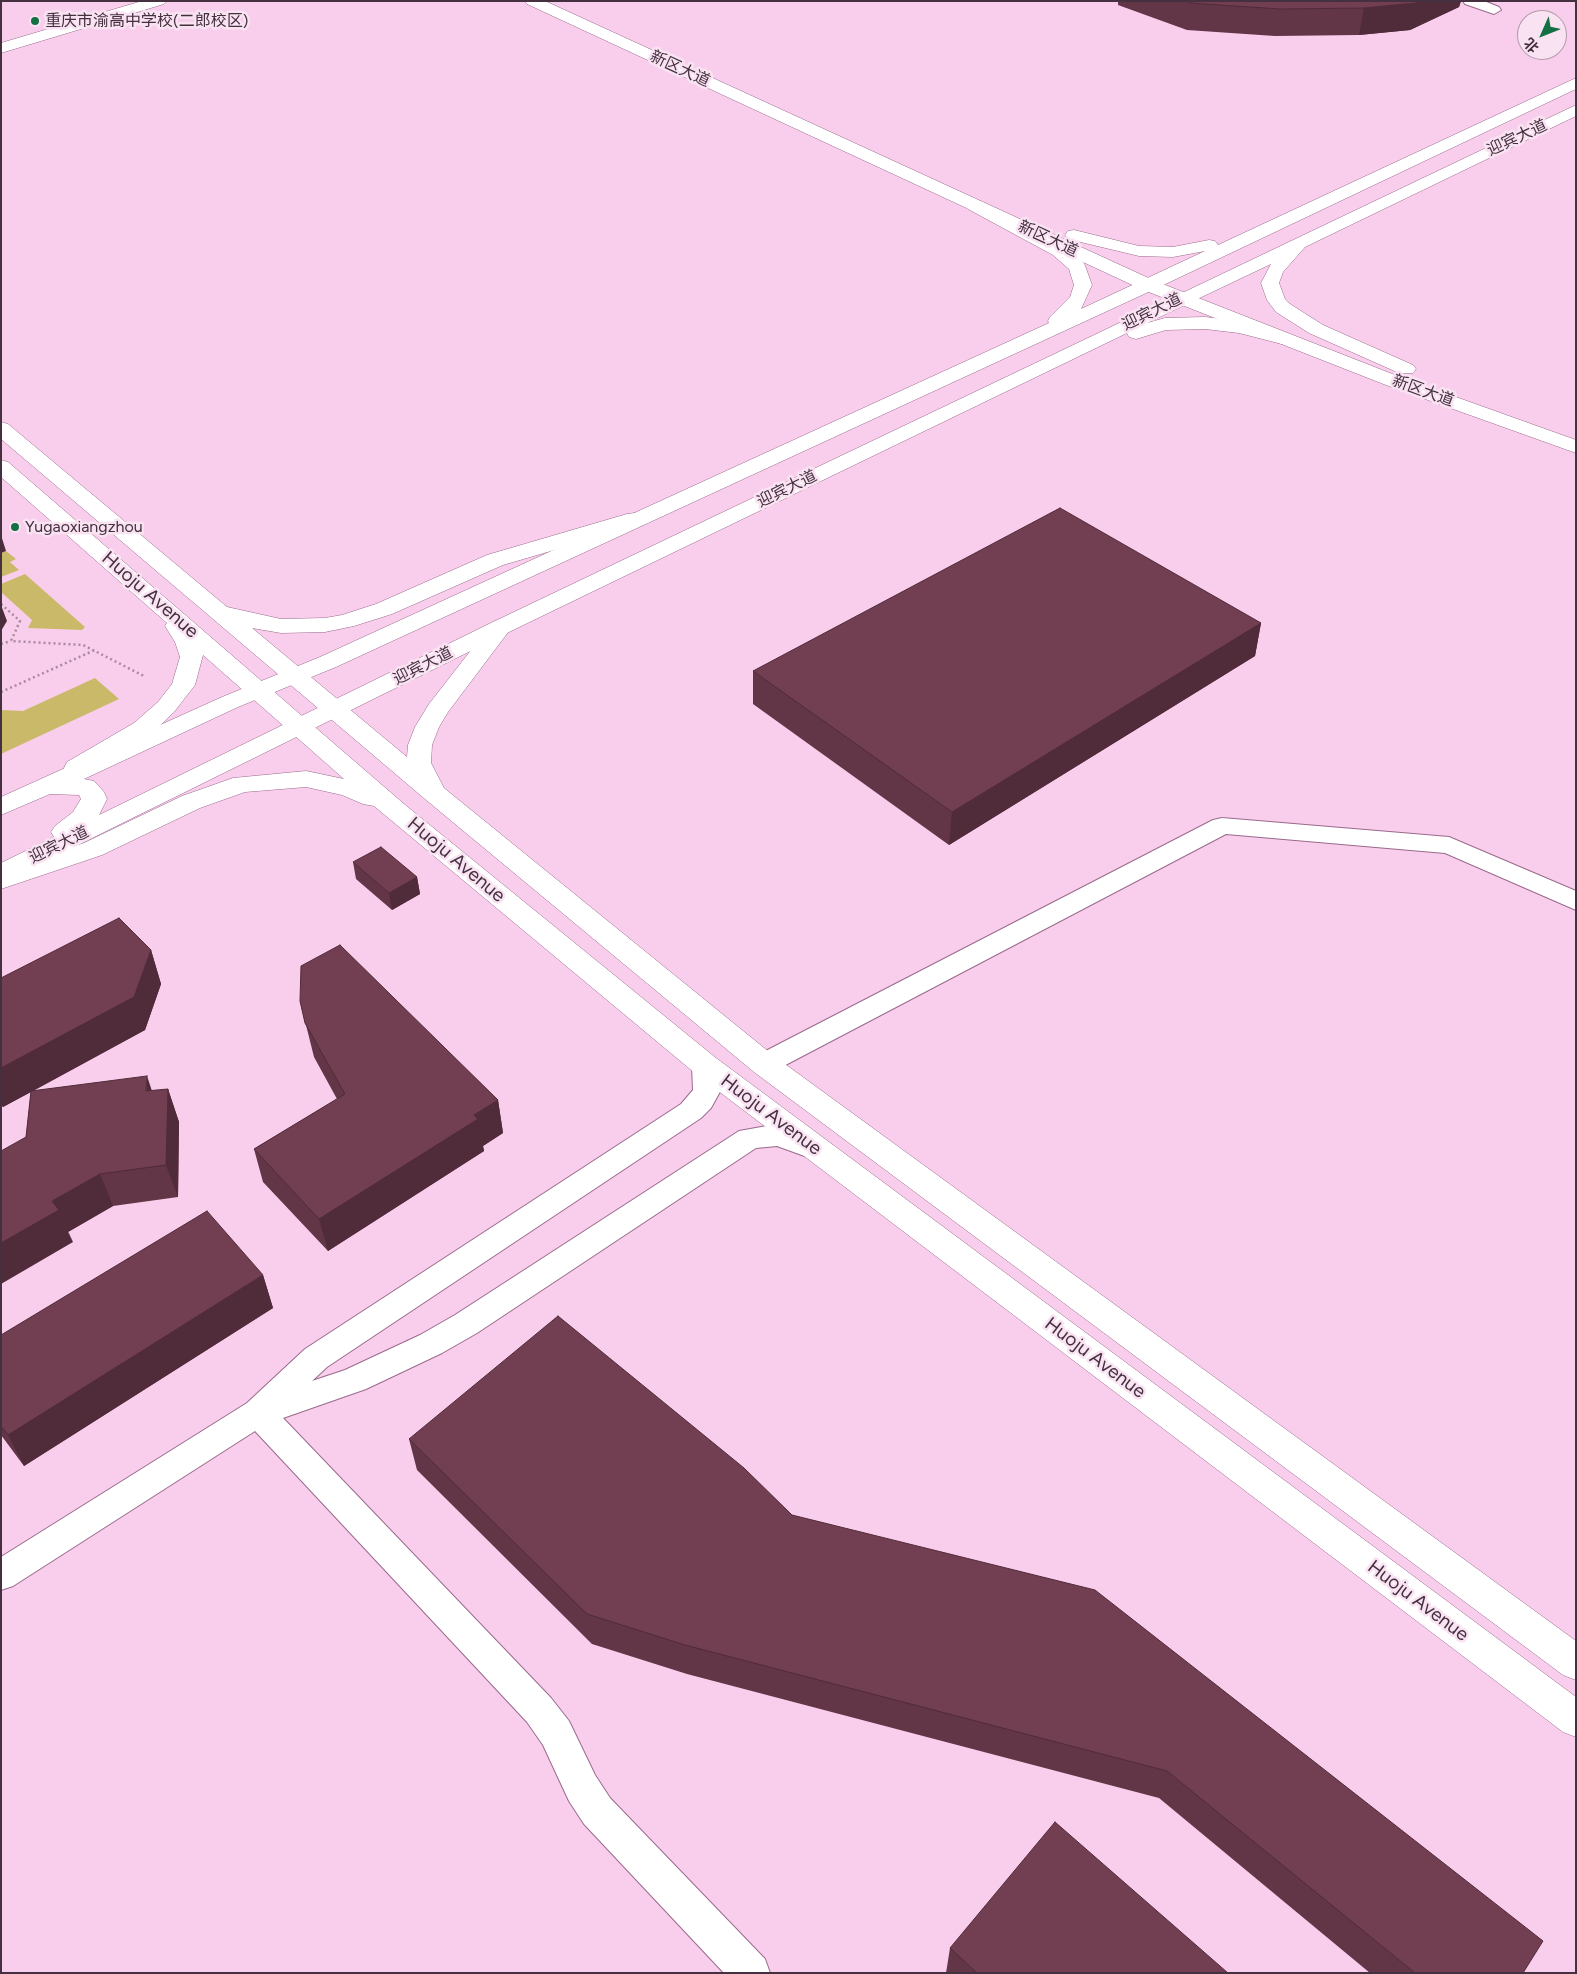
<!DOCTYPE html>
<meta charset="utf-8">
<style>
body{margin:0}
#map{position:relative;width:1577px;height:1974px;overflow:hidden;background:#f9ceec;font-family:Figtree,"Noto Sans SC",sans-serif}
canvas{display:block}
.frame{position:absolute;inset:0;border:2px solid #44303f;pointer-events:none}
.north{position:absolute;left:1517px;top:10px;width:50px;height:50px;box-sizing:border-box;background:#f9e3f2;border:1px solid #b19baa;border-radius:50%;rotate:226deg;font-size:14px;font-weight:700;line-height:20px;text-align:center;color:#44303f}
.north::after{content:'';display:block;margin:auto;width:18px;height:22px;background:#137044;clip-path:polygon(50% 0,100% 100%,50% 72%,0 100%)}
</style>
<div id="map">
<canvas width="1577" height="1974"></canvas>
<div class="frame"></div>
<div class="north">北</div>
</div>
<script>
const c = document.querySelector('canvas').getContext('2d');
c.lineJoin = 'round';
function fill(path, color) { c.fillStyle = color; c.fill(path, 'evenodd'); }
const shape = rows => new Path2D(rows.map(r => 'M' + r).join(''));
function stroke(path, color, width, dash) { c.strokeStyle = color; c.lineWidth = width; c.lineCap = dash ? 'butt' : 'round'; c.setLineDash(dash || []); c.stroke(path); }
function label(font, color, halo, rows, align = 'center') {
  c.font = font + ' Figtree,"Noto Sans SC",sans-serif'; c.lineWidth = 5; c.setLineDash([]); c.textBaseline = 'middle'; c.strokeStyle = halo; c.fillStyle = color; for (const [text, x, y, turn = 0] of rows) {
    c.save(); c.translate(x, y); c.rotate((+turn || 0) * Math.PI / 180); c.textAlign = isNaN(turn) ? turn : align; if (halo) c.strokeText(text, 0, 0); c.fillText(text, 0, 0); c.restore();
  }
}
const green = shape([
 [6,551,16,559,10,562,19,570,1,577,1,553],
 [25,574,85,627,82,630,28,628,32,620,1,592,1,584],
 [95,678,119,699,1,754,1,710,23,711]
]);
const path = shape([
 [1,604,20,621,11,641,83,645,144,676],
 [1,644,11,641],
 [1,692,95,650]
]);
const street = shape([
 [1463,1,1484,1,1499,7,1501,10,1494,14,1465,4,1463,1],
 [1222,818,1449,837,1576,891,1576,910,1445,853,1226,834,774,1071,764,1074,754,1071,750,1064,754,1057,1213,820,1222,818],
 [706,1056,716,1059,720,1066,721,1090,711,1108,701,1118,327,1367,312,1381,345,1370,420,1335,455,1315,739,1131,778,1124,820,1139,824,1147,820,1155,810,1158,777,1146,756,1148,477,1333,442,1353,366,1389,283,1418,551,1698,569,1721,595,1775,610,1798,765,1959,770,1973,724,1973,584,1824,569,1801,543,1745,527,1722,255,1431,13,1586,1,1590,1,1557,247,1403,305,1349,681,1104,693,1090,692,1066,696,1059,706,1056]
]);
const secondary = shape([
 [142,1,166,1,164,4,1,53,1,43,142,1],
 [1,422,8,424,227,607,281,619,325,618,342,615,376,604,487,555,627,514,635,513,643,514,646,519,643,524,503,565,392,614,354,626,325,632,281,633,252,628,407,757,408,745,415,727,429,704,493,622,501,620,509,622,512,627,448,712,439,727,432,745,431,763,444,788,774,1056,1576,1641,1576,1680,1563,1675,754,1072,425,799,1,439,1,422],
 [1,460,8,462,404,804,716,1058,1576,1697,1576,1737,1563,1732,696,1074,374,806,363,804,342,795,306,787,245,792,200,808,102,855,1,889,1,871,84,843,182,796,233,778,306,771,344,779,203,655,195,685,174,712,152,733,85,774,76,776,67,774,64,768,67,762,134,723,158,702,172,684,180,657,175,642,165,626,167,623,1,477,1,460]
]);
const primary = shape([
 [525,1,545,1,1155,281,1400,377,1576,440,1576,453,1386,385,1141,289,527,4,525,1]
]);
const highway = shape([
 [1576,78,1576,89,1155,289,336,667,238,707,84,779,94,781,104,792,107,799,99,815,493,622,1576,105,1576,116,1305,247,1283,272,1279,283,1285,299,1290,304,1323,325,1413,365,1416,369,1413,373,1399,373,1309,333,1276,312,1267,300,1261,283,1271,264,1147,323,1165,318,1205,317,1239,321,1289,334,1292,338,1289,342,1282,344,1239,333,1205,329,1166,330,1136,339,1129,337,1127,333,509,632,1,883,1,863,54,837,51,832,55,826,73,812,81,799,79,795,50,794,1,815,1,797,222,697,320,657,1049,323,1048,321,1050,317,1070,297,1074,285,1069,269,1053,255,968,209,965,205,968,201,980,201,1065,247,1084,263,1092,285,1081,309,1205,251,1173,257,1139,256,1068,239,1065,235,1068,231,1074,230,1139,246,1173,247,1209,240,1215,241,1218,245,1576,78]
]);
const wall = shape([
 [1118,1,1461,1,1459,7,1410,30,1359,35,1275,36,1187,30,1118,5],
 [1261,623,1255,656,949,845,753,704,753,671],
 [353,862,417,877,420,894,392,910,356,879],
 [151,950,161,984,145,1030,33,1091,152,1091,168,1089,179,1122,178,1197,113,1206,68,1232,73,1242,26,1137,31,1092,3,1107,1,1105,1,978],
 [300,1001,498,1100,503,1133,483,1146,484,1151,328,1251,263,1182,254,1149,337,1099,314,1057],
 [263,1275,273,1308,24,1466,1,1435,1,1335],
 [409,1439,792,1515,1523,1973,1370,1973,1159,1798,687,1674,592,1644,417,1470],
 [950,1948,1228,1973,946,1973]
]);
const shadedWall = shape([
 [1419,1,1461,1,1459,7,1410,30,1359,35,1364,8],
 [1,535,6,551,1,553],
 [1,605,7,621,1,631],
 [1261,623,1255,656,949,845,952,812],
 [417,877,420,894,392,910,389,893],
 [151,950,161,984,145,1030,3,1107,1,1103,1,1068],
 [147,1076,158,1109,146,1091],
 [168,1089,179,1122,178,1197,166,1165],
 [498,1100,503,1133,483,1146,484,1151,328,1251,319,1219,474,1115],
 [100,1174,113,1206,68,1232,73,1242,1,1284,1,1243,52,1201],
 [263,1275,273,1308,24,1466,8,1435]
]);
const building = shape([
 [1186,1,1419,1,1416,3,1364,8,1280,9,1190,3,1186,1],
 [1060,508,1261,623,952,812,753,671,1060,508],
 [381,847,417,877,389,893,353,862,381,847],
 [119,918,151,950,134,997,1,1068,1,978,119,918],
 [340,945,498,1100,474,1115,478,1119,319,1219,254,1149,345,1094,305,1023,300,1001,301,966,340,945],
 [147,1076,146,1091,168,1089,166,1165,100,1174,52,1201,59,1210,1,1243,1,1151,26,1137,31,1091,147,1076],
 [207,1211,263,1275,8,1435,1,1426,1,1335,207,1211],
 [558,1316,744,1468,792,1515,1095,1590,1543,1941,1523,1973,1415,1973,1167,1771,685,1645,587,1614,409,1439,558,1316],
 [1055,1822,1228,1973,977,1973,950,1948,1055,1822]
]);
const markers = [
 [35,21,5,"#137044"],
 [15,527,5,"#137044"]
];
const farPoinames = [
 ["重庆市渝高中学校(二郎校区)",45,21],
 ["Yugaoxiangzhou",25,527]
];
const farStreetnames = [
 ["新区大道",680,69,25],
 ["迎宾大道",1517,138,-25],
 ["新区大道",1048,239,25],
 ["迎宾大道",1152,312,-26],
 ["新区大道",1423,391,20],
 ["迎宾大道",787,489,-26],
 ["迎宾大道",423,666,-27],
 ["迎宾大道",59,845,-26]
];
const streetNames = [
 ["Huoju Avenue",150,595,41],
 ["Huoju Avenue",456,860,40],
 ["Huoju Avenue",771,1115,37],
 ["Huoju Avenue",1095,1358,37],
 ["Huoju Avenue",1418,1601,37]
];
fill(green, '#cbb96a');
stroke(street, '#996a8c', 2);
stroke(secondary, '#996a8c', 1);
stroke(primary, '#996a8c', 1);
stroke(highway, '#996a8c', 1);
stroke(path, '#aa89a0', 2.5, [2, 3]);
fill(street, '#fff');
fill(secondary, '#fff');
fill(primary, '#fff');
fill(highway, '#fff');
fill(wall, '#623547');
fill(shadedWall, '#502b39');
fill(building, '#723e52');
stroke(building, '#502b39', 1);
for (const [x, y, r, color] of markers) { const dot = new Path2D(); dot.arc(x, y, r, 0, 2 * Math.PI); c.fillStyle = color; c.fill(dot); stroke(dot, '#f9e3f2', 2); }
label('16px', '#44303f', '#f9e3f2', farPoinames, 'left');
label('16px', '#44303f', '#f9e3f2', farStreetnames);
label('19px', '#44303f', '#f9e3f2', streetNames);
</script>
